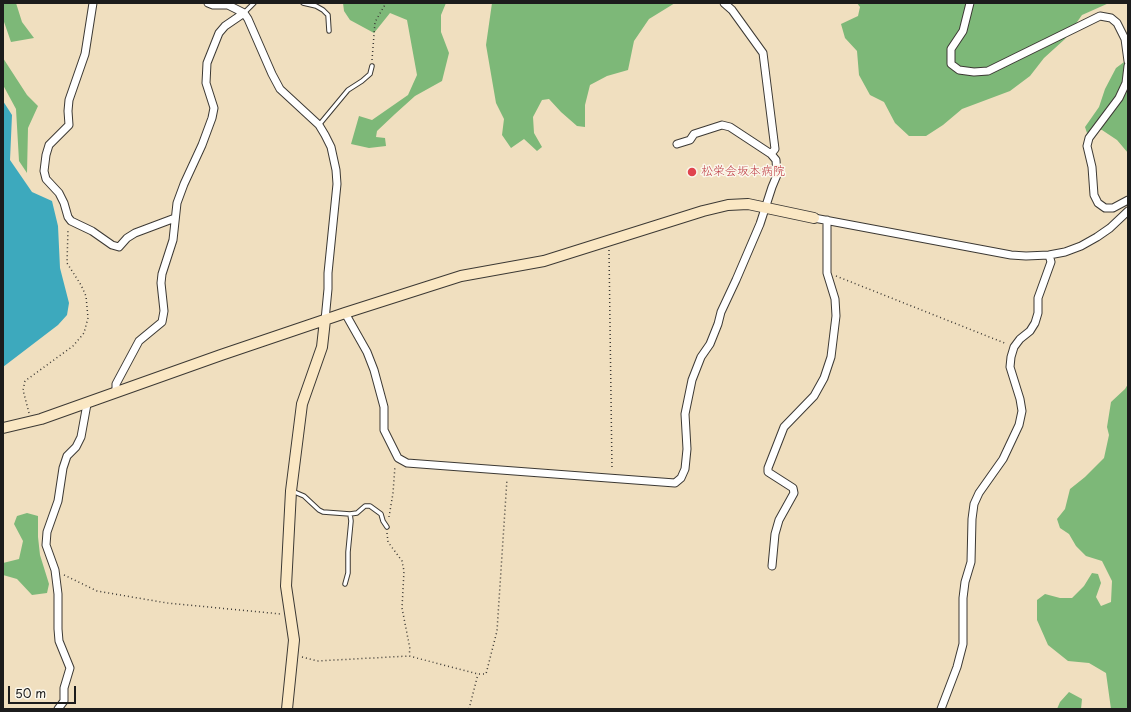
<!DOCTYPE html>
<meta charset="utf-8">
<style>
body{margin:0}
#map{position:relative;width:1131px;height:712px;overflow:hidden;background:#f0dfbf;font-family:"Playpen Sans",sans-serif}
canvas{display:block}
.frame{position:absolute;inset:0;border:4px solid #1c1c1c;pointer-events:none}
.scale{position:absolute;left:8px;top:686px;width:68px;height:18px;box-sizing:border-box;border:2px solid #1c1c1c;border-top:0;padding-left:5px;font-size:12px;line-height:14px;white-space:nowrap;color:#1c1c1c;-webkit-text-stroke:3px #fbf7ec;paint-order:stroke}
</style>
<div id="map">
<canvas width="1131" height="712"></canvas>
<div class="frame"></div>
<div class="scale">50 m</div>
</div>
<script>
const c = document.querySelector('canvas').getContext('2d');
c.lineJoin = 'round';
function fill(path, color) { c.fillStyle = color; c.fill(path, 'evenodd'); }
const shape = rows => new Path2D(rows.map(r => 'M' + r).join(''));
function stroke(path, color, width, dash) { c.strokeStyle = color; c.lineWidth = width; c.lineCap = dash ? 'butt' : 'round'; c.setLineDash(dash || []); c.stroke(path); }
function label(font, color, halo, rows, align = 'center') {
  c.font = font + ' "Playpen Sans","Klee One",sans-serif'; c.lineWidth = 3; c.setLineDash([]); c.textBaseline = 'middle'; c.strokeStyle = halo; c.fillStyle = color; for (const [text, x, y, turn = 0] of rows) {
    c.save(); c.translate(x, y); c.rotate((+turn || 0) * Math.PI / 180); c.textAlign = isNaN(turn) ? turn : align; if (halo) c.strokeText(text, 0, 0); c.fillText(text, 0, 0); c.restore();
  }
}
const forest = shape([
 [3,3,16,3,22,22,34,38,11,42,3,19],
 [343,3,446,3,441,15,441,32,449,53,442,81,415,96,395,114,377,131,376,137,385,138,386,146,369,148,351,144,359,116,372,120,408,95,417,75,407,20,390,13,374,33,350,20,344,11],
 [492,3,675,3,649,19,634,41,628,70,607,76,590,85,585,105,585,127,577,126,561,112,549,99,542,100,533,117,534,133,542,147,537,151,524,139,511,148,502,135,504,119,496,103,486,45],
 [857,3,1109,3,1082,15,1065,39,1044,58,1030,76,1010,91,962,109,943,125,926,136,909,136,895,123,884,102,870,95,859,75,857,51,845,38,841,24,858,16,860,7],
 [3,58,27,95,38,106,28,128,27,173,19,161,16,109,3,85],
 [1128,59,1128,153,1117,140,1102,130,1093,129,1087,133,1085,127,1099,107,1105,89,1116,68],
 [1128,384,1128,709,1111,709,1106,673,1089,663,1068,661,1048,645,1037,620,1037,600,1045,594,1060,598,1072,598,1084,586,1092,573,1098,574,1101,583,1096,597,1101,606,1111,602,1112,581,1102,561,1086,556,1076,546,1069,534,1060,528,1057,519,1065,509,1070,489,1085,477,1104,458,1109,435,1107,427,1111,402,1125,389],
 [27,513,38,516,38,537,40,555,49,584,47,593,32,595,17,579,3,575,3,563,19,559,23,541,14,524,17,516],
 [1069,692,1082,699,1081,709,1057,709,1060,702]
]);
const water = shape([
 [3,101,12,115,10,160,32,192,52,201,58,226,60,268,69,303,67,315,58,325,3,367]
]);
const path = shape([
 [372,60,375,22,386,3],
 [609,250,612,470],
 [836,276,1007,344],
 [29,413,23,390,25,381,73,346,84,333,88,318,86,296,81,285,67,263,68,229],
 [389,517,393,493,395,466],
 [387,533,388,542,402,561,404,571,402,608,410,649,409,655],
 [64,575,97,591,167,603,281,614],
 [302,657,317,661,409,656,478,674,486,674,497,631,507,479],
 [469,709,478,674]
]);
const lane = shape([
 [303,3,316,6,323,10,328,15,329,31],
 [244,13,254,3],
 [319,125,348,90,362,81,370,74,372,66],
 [292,491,304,496,319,510,323,512,350,514,357,513,365,506,370,506,381,514,383,521,387,527],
 [345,584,348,573,348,552,351,521,350,514]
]);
const street = shape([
 [93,3,85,54,69,100,68,111,69,125,49,145,46,155,44,171,46,179,59,193,64,203,68,217,71,221,92,231,112,245,119,247,127,238,135,233,175,218],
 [208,3,213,5,228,5,244,13,248,19,272,74,280,89,319,125,325,135,331,147,336,170,337,184,328,273,328,289,325,320],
 [724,3,732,10,763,53,775,149,771,154],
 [970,3,963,31,951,49,951,64,959,70,974,72,988,71,1100,16,1111,18,1117,23,1125,39,1128,61],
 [1128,66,1126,83,1119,98,1089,138,1087,146,1092,167,1094,195,1098,203,1105,208,1113,208,1128,200],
 [814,218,1011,255,1026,256,1049,255,1065,252,1081,246,1097,237,1110,228,1128,211],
 [345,313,367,352,374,370,384,407,384,430,398,458,407,463,675,483,681,478,685,469,687,449,685,414,692,380,701,357,710,344,718,324,721,312,736,280,760,224,772,187,777,175,776,160,771,154,730,127,722,125,694,134,690,140,677,144],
 [116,392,116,384,139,341,162,322,164,311,161,283,162,274,173,240,177,203,184,184,202,145,212,118,214,108,206,83,207,63,219,33,225,26,244,13],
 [772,566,775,534,779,520,794,493,793,488,768,472,768,468,784,427,814,396,824,378,831,357,836,316,835,299,827,273,827,220],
 [58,709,64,701,64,688,70,668,59,641,58,629,58,594,55,570,46,545,47,532,58,501,63,468,67,456,76,447,81,437,87,404],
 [941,709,957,667,963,644,963,598,965,582,971,562,972,519,974,504,979,493,1003,459,1019,425,1022,411,1020,399,1010,367,1011,357,1014,347,1020,339,1030,331,1035,323,1038,313,1038,298,1051,262,1049,255]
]);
const secondary = shape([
 [3,428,41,419,221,355,345,313,461,276,544,261,703,211,728,205,748,204,814,218],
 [287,709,294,640,286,586,291,491,302,404,322,347,325,320]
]);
const markers = [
 [692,172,5,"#e0444e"]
];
const healthNames = [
 ["松栄会坂本病院",701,172]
];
fill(forest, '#7db878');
fill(water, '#3da9bd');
stroke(lane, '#3c3934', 5.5);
stroke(street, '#3c3934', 9);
stroke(secondary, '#3c3934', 12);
stroke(path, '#3c3934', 1.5, [1, 3]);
stroke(lane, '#fff', 3.5);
stroke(street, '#fff', 7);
stroke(secondary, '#fae7c3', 10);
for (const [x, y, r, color] of markers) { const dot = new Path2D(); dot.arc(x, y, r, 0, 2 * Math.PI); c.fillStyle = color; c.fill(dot); stroke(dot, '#fbf7ec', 1.5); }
label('12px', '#be3a42', '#fbf7ec', healthNames, 'left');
</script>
